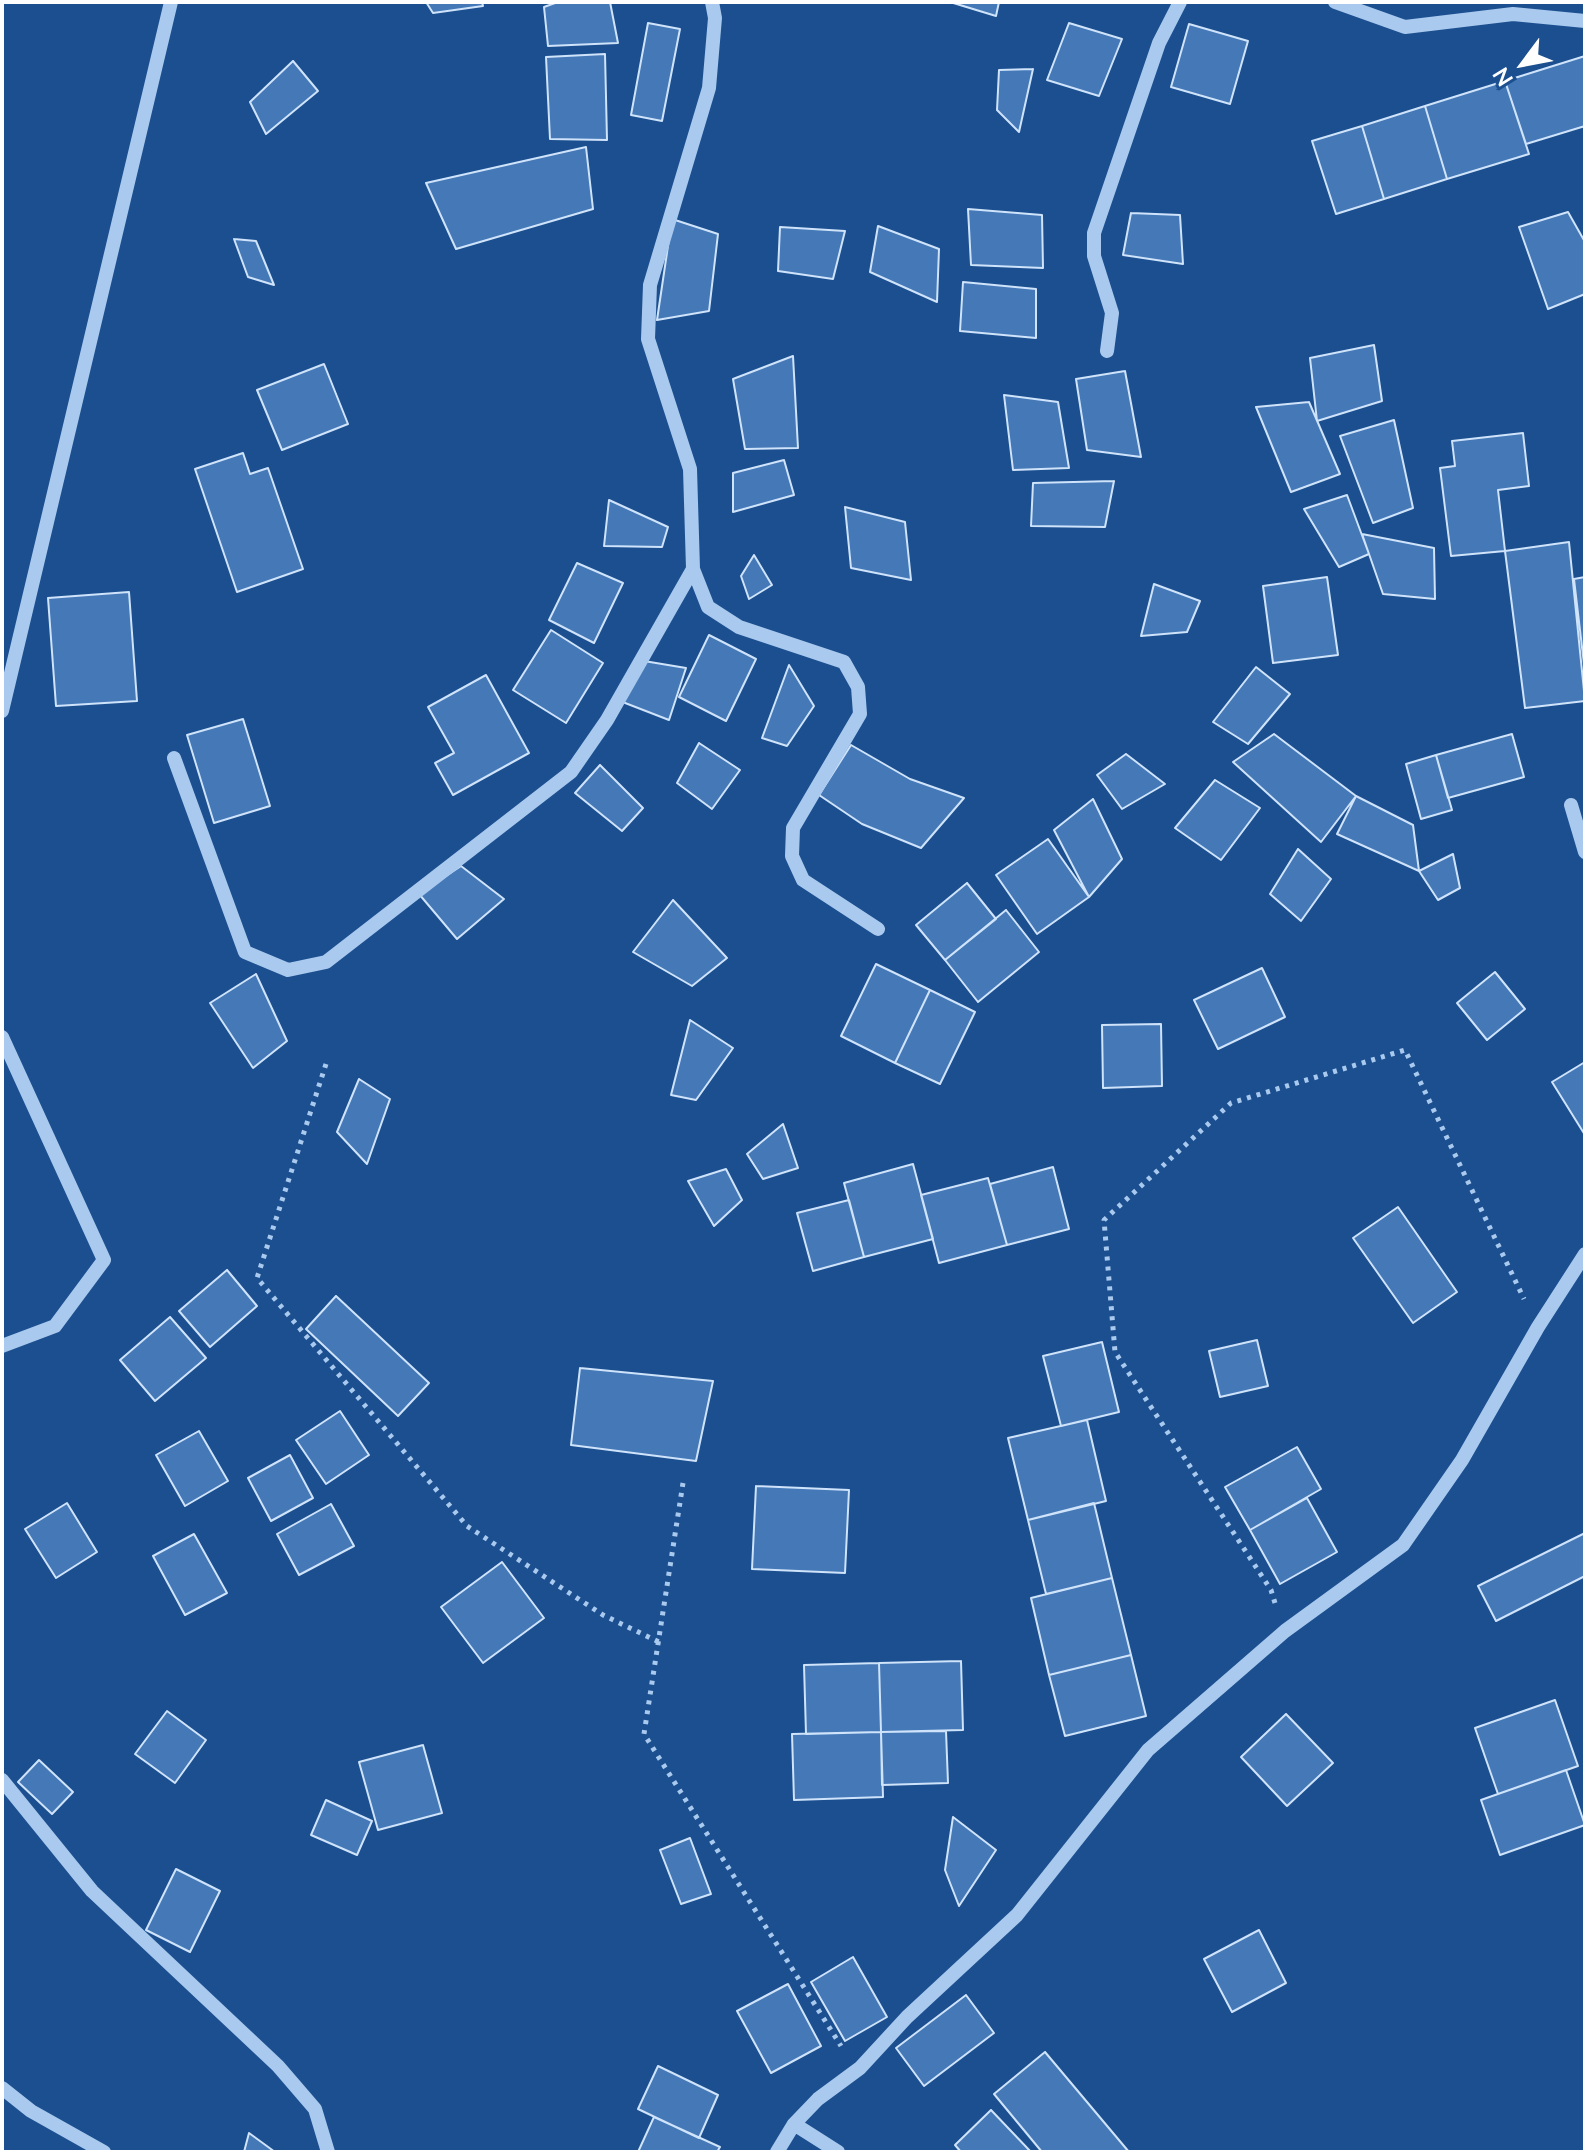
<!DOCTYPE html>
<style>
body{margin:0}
#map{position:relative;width:1587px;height:2154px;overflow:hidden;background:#1b4f8f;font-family:Lato,sans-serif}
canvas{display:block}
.frame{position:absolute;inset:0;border:4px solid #fff;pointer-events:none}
.north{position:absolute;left:1483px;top:24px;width:80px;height:80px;-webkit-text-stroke:6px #1b4f8f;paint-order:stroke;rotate:238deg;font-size:22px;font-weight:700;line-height:32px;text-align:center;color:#fff}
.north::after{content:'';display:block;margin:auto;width:28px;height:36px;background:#fff;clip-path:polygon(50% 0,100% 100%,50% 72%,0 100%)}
</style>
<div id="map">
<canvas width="1587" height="2154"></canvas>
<div class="frame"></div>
<div class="north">N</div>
</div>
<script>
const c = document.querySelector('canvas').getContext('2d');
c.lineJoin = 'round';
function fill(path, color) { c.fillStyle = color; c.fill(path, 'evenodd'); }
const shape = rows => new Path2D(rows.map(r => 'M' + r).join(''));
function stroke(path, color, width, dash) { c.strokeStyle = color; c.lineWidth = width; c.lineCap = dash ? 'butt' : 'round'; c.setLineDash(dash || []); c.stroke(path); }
const building = shape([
 [426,2,482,2,483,6,433,13,426,2],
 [558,2,610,2,618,43,548,46,544,7,558,2],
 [950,2,999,2,996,16,950,2],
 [648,23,680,29,662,121,631,115,648,23],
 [1069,23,1122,39,1099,96,1047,80,1069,23],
 [1189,24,1248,41,1230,104,1171,87,1189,24],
 [605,54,607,140,550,139,546,57,605,54],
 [1585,56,1585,126,1526,144,1505,81,1585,56],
 [293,61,318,91,266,134,250,102,293,61],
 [1033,69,1019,132,997,110,999,70,1033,69],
 [1505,81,1529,154,1447,179,1425,106,1505,81],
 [1425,106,1447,179,1384,199,1362,126,1425,106],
 [1362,126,1384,199,1336,214,1312,141,1362,126],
 [586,147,593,209,456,249,426,183,586,147],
 [968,209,1042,215,1043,268,971,265,968,209],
 [1568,212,1585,242,1585,294,1548,309,1519,227,1568,212],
 [1131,213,1180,215,1183,264,1123,255,1131,213],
 [672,219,718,234,709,311,657,320,672,219],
 [878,226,939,249,937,302,870,272,878,226],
 [780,227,845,231,833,279,778,271,780,227],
 [234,239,256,241,274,285,248,277,234,239],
 [963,282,1036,289,1036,338,960,331,963,282],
 [1374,345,1382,401,1317,421,1310,358,1374,345],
 [793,356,798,448,745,449,733,379,793,356],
 [324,364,348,424,282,450,257,390,324,364],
 [1125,371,1141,457,1087,450,1076,379,1125,371],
 [1004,395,1058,402,1069,468,1013,470,1004,395],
 [1309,402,1340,474,1291,492,1256,407,1309,402],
 [1394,420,1413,508,1373,523,1340,436,1394,420],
 [1523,433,1529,486,1498,490,1505,551,1451,556,1440,468,1455,466,1452,441,1523,433],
 [243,453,250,474,268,468,303,569,237,592,195,469,243,453],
 [784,460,794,495,733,512,733,473,784,460],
 [1114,481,1105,527,1031,526,1033,483,1114,481],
 [1347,495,1369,554,1339,567,1304,509,1347,495],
 [609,500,668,527,662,547,604,546,609,500],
 [845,507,905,522,911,580,851,568,845,507],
 [1362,534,1434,548,1435,599,1383,594,1362,534],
 [1569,542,1585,701,1525,708,1505,551,1569,542],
 [754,555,772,585,749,599,741,576,754,555],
 [577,563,623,583,594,643,549,620,577,563],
 [1327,577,1338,655,1273,663,1263,586,1327,577],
 [1585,577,1585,673,1574,579,1585,577],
 [1154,584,1200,601,1187,632,1141,636,1154,584],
 [129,592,137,701,56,706,48,598,129,592],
 [551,630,603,663,566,723,513,690,551,630],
 [709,635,756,659,726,721,679,697,709,635],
 [644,661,686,668,669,720,620,701,644,661],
 [789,665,814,706,787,746,762,738,789,665],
 [1256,667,1290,694,1248,744,1213,722,1256,667],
 [486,675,529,753,453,795,435,763,454,753,428,707,486,675],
 [243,719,270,806,214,823,187,735,243,719],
 [1274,734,1356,796,1321,842,1233,762,1274,734],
 [1512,734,1524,777,1448,798,1436,755,1512,734],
 [699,743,740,770,712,809,677,783,699,743],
 [851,745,910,779,964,798,921,848,862,824,819,795,851,745],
 [1126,754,1165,784,1122,809,1097,775,1126,754],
 [1436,755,1452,810,1421,819,1406,764,1436,755],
 [600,765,643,808,622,831,575,793,600,765],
 [1215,780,1260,808,1221,860,1175,828,1215,780],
 [1356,796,1413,825,1419,871,1337,834,1356,796],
 [1093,799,1122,859,1089,897,1054,830,1093,799],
 [1048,839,1089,897,1037,934,996,875,1048,839],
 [1298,849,1331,879,1301,921,1270,894,1298,849],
 [1453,854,1460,888,1438,900,1419,871,1453,854],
 [461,866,504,899,457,939,419,894,461,866],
 [967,883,996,919,945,960,916,925,967,883],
 [673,900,727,958,692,986,633,952,673,900],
 [1006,910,1039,952,978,1002,945,960,1006,910],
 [876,964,930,990,895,1063,841,1036,876,964],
 [1262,968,1285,1017,1218,1049,1194,1000,1262,968],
 [1495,972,1525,1009,1487,1040,1457,1003,1495,972],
 [256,974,287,1041,253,1068,210,1003,256,974],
 [930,990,975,1012,940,1084,895,1063,930,990],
 [690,1020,733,1048,696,1100,671,1095,690,1020],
 [1161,1024,1162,1086,1103,1088,1102,1025,1161,1024],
 [1585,1062,1585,1135,1552,1082,1585,1062],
 [359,1079,390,1099,367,1164,337,1132,359,1079],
 [783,1124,798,1168,763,1179,747,1154,783,1124],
 [913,1164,933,1239,864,1257,844,1183,913,1164],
 [1053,1167,1069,1229,1007,1245,990,1184,1053,1167],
 [726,1169,742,1200,714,1226,688,1181,726,1169],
 [988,1178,1007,1245,939,1263,921,1195,988,1178],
 [849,1200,864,1257,813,1271,797,1213,849,1200],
 [1398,1207,1457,1292,1413,1323,1353,1238,1398,1207],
 [227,1270,257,1306,210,1347,179,1311,227,1270],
 [336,1296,429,1383,398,1416,306,1329,336,1296],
 [170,1317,206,1358,155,1401,120,1360,170,1317],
 [1257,1340,1268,1386,1220,1397,1209,1351,1257,1340],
 [1102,1342,1119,1412,1061,1426,1043,1356,1102,1342],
 [580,1368,713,1381,696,1461,571,1445,580,1368],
 [340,1411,369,1455,326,1484,296,1440,340,1411],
 [1087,1420,1106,1501,1028,1520,1008,1438,1087,1420],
 [199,1431,228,1481,185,1506,156,1455,199,1431],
 [1297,1447,1321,1489,1250,1530,1225,1487,1297,1447],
 [290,1455,313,1498,271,1521,248,1478,290,1455],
 [756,1486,849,1490,845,1573,752,1569,756,1486],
 [1307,1498,1337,1552,1280,1584,1250,1530,1307,1498],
 [67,1503,97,1552,56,1578,25,1529,67,1503],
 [1094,1503,1112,1578,1046,1594,1028,1520,1094,1503],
 [331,1504,354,1546,299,1575,277,1534,331,1504],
 [1585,1533,1585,1576,1496,1621,1478,1586,1585,1533],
 [194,1534,227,1593,185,1615,153,1556,194,1534],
 [502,1562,544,1618,483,1663,441,1607,502,1562],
 [1112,1578,1131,1655,1049,1675,1031,1598,1112,1578],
 [1131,1655,1146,1716,1065,1736,1049,1675,1131,1655],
 [961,1661,963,1730,881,1732,879,1663,961,1661],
 [879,1663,881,1732,806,1734,804,1665,879,1663],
 [1555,1700,1578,1766,1498,1794,1475,1728,1555,1700],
 [167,1711,206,1740,175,1783,135,1754,167,1711],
 [1286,1714,1333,1763,1287,1806,1241,1757,1286,1714],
 [946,1731,948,1783,882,1785,881,1732,946,1731],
 [881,1732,883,1797,794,1800,792,1734,881,1732],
 [423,1745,442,1813,378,1830,359,1762,423,1745],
 [39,1760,73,1792,52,1814,18,1782,39,1760],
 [1566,1770,1585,1825,1500,1855,1481,1800,1566,1770],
 [326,1800,372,1821,357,1855,311,1835,326,1800],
 [953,1817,996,1850,959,1906,945,1870,953,1817],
 [690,1838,711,1894,681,1904,660,1850,690,1838],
 [176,1869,220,1891,190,1952,146,1930,176,1869],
 [1259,1930,1286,1983,1232,2012,1204,1959,1259,1930],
 [853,1957,887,2017,845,2041,811,1982,853,1957],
 [788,1984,821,2046,771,2073,737,2011,788,1984],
 [966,1995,994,2033,924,2086,896,2048,966,1995],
 [1045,2052,1129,2152,1042,2152,994,2094,1045,2052],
 [658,2066,718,2095,699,2138,638,2109,658,2066],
 [991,2110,1031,2152,961,2152,955,2145,991,2110],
 [654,2117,720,2147,717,2152,638,2152,654,2117],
 [249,2133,275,2152,244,2152,249,2133]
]);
const path = shape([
 [326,1064,257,1278,467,1526,603,1615,661,1643],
 [683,1483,644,1734,841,2046],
 [1275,1603,1271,1590,1115,1352,1104,1220,1231,1103,1405,1050,1524,1299]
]);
const minor = shape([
 [712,2,715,18,709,88,650,285,648,339,690,469,693,569,708,607,739,627,844,662,858,687,860,714,793,828,792,856,803,880,878,929],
 [1335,2,1405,27,1513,14,1585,21],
 [1107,351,1112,313,1094,256,1094,233,1159,43,1180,2],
 [2,711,171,2],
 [174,758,245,952,288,970,326,962,571,772,607,720,693,569],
 [1571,805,1585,852],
 [2,1037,104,1260,55,1326,2,1346],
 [2,1780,92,1891,278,2066,315,2109,328,2152],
 [2,2088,31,2111,104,2152],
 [794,2124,838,2152],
 [777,2152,794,2124,818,2099,860,2068,907,2017,1017,1915,1148,1750,1285,1631,1403,1545,1462,1460,1538,1327,1585,1254]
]);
fill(building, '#4478b7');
stroke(building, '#cfe3fa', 2);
stroke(path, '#a9c9ee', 5, [4, 6]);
stroke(minor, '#a9c9ee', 14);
</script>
